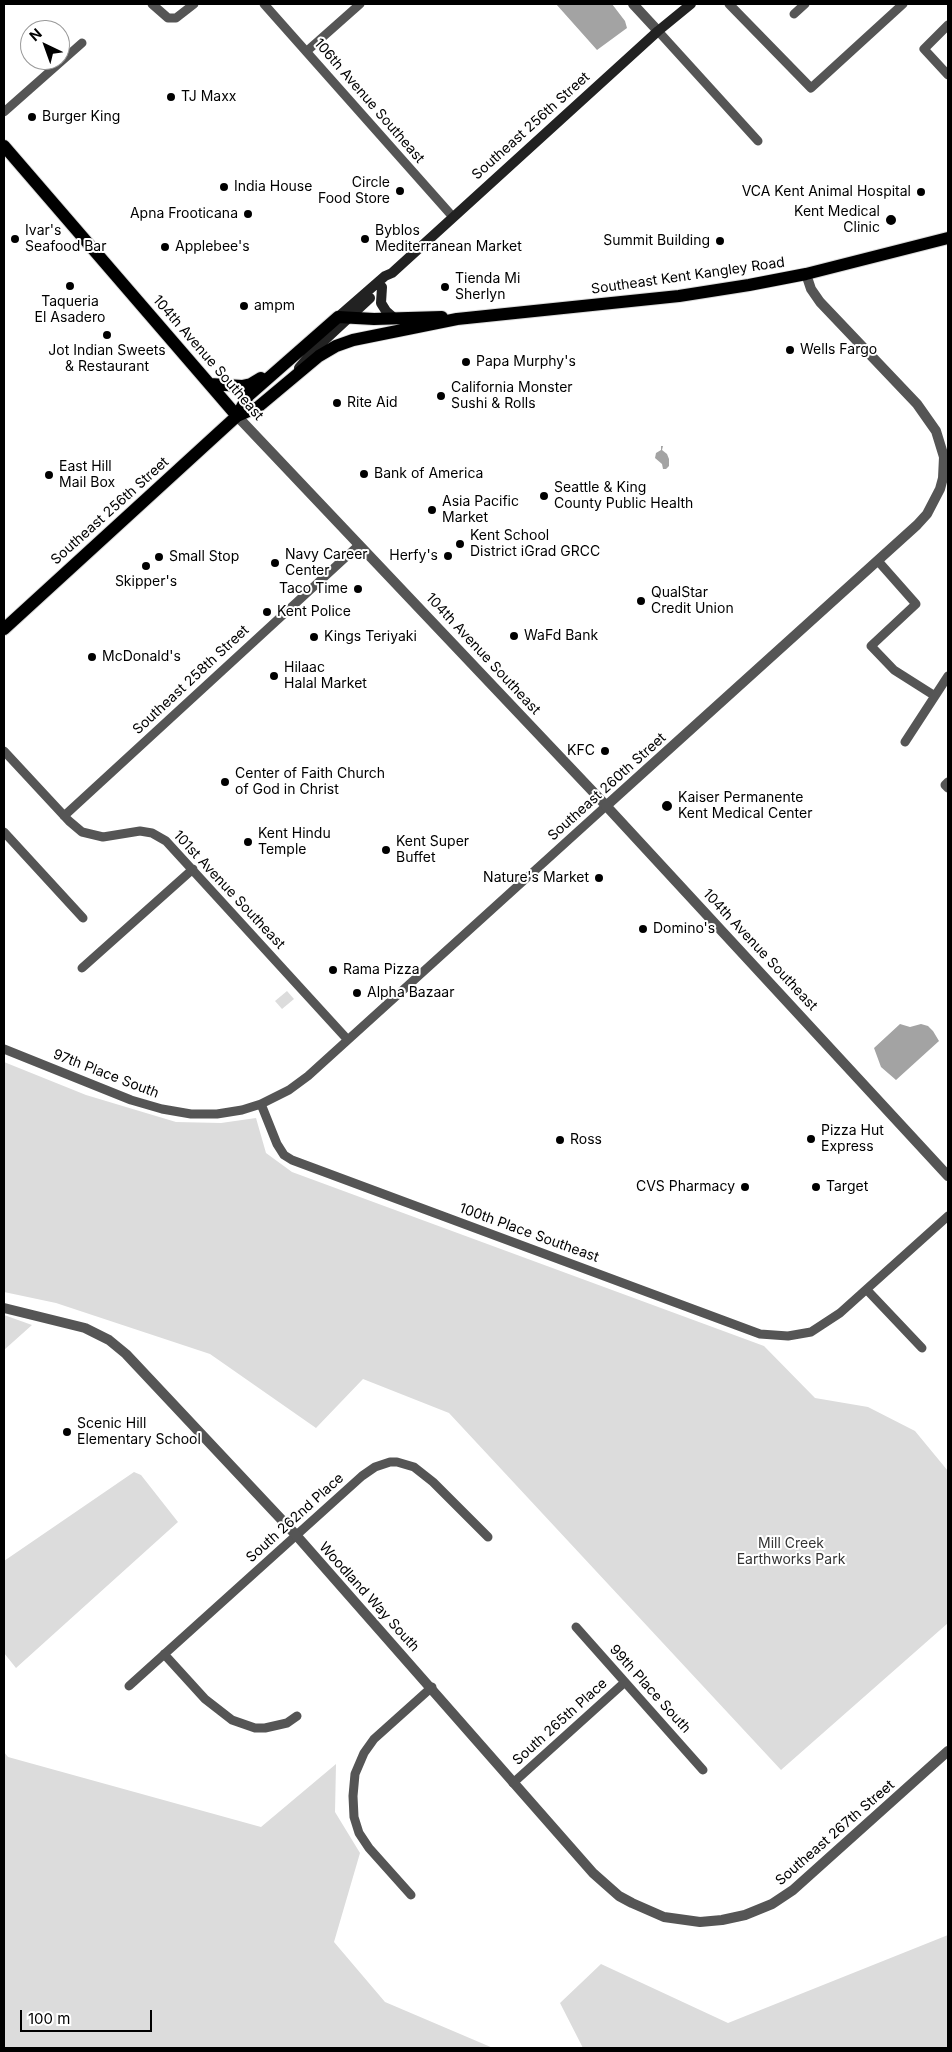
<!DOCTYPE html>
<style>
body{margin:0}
#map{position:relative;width:952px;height:2052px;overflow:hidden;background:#fff;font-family:Inter,sans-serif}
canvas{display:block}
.frame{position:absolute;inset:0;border:5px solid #000;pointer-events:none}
.north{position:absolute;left:20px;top:20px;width:50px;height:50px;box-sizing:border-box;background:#fff;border:1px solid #999;border-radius:50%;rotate:318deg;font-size:14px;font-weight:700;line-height:20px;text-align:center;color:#000}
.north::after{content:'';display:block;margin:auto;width:18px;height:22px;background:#000;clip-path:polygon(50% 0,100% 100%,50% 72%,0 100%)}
.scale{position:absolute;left:20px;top:2010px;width:132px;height:22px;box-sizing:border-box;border:2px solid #000;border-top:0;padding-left:6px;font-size:15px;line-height:18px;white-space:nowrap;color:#000;-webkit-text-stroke:4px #fff;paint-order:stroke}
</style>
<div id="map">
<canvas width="952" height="2052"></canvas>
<div class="frame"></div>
<div class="north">N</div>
<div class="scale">100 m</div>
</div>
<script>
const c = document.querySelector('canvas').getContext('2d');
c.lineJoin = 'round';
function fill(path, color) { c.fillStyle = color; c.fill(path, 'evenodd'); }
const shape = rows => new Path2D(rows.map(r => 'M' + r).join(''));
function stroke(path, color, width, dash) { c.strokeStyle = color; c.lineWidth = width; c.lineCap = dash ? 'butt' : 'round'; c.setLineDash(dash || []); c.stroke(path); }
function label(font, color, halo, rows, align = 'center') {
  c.font = font + ' Inter,sans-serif'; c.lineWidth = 4; c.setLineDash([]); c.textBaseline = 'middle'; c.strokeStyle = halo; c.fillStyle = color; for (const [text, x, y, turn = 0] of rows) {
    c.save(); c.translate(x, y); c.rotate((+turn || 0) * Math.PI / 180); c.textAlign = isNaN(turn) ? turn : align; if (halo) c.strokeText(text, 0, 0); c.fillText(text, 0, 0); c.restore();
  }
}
const green = shape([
 [287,991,294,999,282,1009,275,1001],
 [4,1062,86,1095,176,1122,221,1123,256,1118,266,1153,292,1172,764,1346,815,1398,868,1407,915,1431,948,1471,948,1623,781,1770,449,1413,363,1379,316,1428,210,1354,56,1303,4,1292],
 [4,1315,32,1325,4,1350],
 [134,1472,141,1475,178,1522,16,1668,4,1653,4,1561],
 [4,1752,8,1757,261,1827,336,1764,335,1812,360,1853,334,1942,385,2002,493,2048,4,2048],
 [948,1935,948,2048,583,2048,560,2003,601,1964,728,2023]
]);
const water = shape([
 [556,4,612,4,625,21,627,28,597,50],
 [661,446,663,446,662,450,667,454,669,459,669,466,666,469,663,469,662,464,655,458,656,453,661,450],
 [900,1024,910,1027,921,1024,928,1026,933,1031,939,1041,896,1080,881,1067,874,1048]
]);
const minor = shape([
 [152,4,168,18,176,18,194,4],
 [264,4,453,217],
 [729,4,811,88,903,4],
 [794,14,805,4],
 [948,25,924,49,948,75],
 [658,31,758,141],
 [307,51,360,4],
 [4,112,82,43],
 [878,561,916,604,871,646,894,670,935,696],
 [905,742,948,676],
 [4,751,69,821,82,832,103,837,140,831,152,833,166,841,347,1039],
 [948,782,945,785,948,788],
 [64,816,359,545],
 [4,832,83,918],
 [82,968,193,869],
 [4,1049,131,1100,162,1109,191,1114,217,1114,242,1110,261,1104,289,1090,308,1076,606,806],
 [261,1104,277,1144,284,1155,292,1160,760,1334,788,1336,811,1332,840,1313,948,1216],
 [867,1290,922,1348],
 [576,1627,703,1770],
 [164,1654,205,1699,232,1720,255,1728,265,1728,287,1723,297,1716],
 [129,1686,362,1476,375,1467,390,1462,397,1462,414,1467,433,1482,488,1537],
 [513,1783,625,1682],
 [411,1895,369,1848,359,1833,354,1817,353,1796,355,1774,364,1753,374,1739,432,1687]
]);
const tertiary = shape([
 [633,4,658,31],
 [237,416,598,797,948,1176],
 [606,806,917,525,927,514,940,489,943,478,944,457,936,431,917,404,820,302,811,289,806,274],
 [4,1308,85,1328,109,1340,126,1354,296,1535,593,1873,619,1896,632,1903,664,1917,700,1922,722,1920,745,1915,772,1904,793,1890,948,1751]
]);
const secondary = shape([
 [382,287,381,303,386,311,394,318],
 [338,317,385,276,392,273,658,31,691,4],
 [299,368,314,350,370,298]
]);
const primary = shape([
 [4,146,237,416],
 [210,384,242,386,251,384,261,378],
 [237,416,258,407,319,356,336,346,353,340,457,319,679,296,749,285,806,274,948,238],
 [4,629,237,416,248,396,338,317,374,319,442,317]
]);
const markers = [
 [171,97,5,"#000"],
 [32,117,5,"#000"],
 [224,187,5,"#000"],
 [400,191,5,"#000"],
 [921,192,5,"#000"],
 [248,214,5,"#000"],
 [891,220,6,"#000"],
 [15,239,5,"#000"],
 [365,239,5,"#000"],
 [720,241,5,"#000"],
 [165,247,5,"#000"],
 [70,286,5,"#000"],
 [445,287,5,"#000"],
 [244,306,5,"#000"],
 [107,335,5,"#000"],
 [790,350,5,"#000"],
 [466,362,5,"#000"],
 [441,396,5,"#000"],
 [337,403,5,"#000"],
 [364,474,5,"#000"],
 [49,475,5,"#000"],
 [544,496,5,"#000"],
 [432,510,5,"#000"],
 [460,544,5,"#000"],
 [448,556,5,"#000"],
 [159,557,5,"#000"],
 [275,563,5,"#000"],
 [146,566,5,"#000"],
 [358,589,5,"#000"],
 [641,601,5,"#000"],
 [267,612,5,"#000"],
 [514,636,5,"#000"],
 [314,637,5,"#000"],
 [92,657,5,"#000"],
 [274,676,5,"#000"],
 [605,751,5,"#000"],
 [225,782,5,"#000"],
 [667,806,6,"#000"],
 [248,842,5,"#000"],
 [386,850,5,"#000"],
 [599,878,5,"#000"],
 [643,929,5,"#000"],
 [333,970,5,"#000"],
 [357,993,5,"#000"],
 [811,1139,5,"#000"],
 [560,1140,5,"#000"],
 [745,1187,5,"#000"],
 [816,1187,5,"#000"],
 [67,1432,5,"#000"]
];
const poiNames = [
 ["TJ Maxx",181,97],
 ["Burger King",42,117],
 ["Circle",390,183,"right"],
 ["Food Store",390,199,"right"],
 ["India House",234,187],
 ["VCA Kent Animal Hospital",911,192,"right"],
 ["Kent Medical",880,212,"right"],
 ["Clinic",880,228,"right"],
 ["Apna Frooticana",238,214,"right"],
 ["Ivar's",25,231],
 ["Seafood Bar",25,247],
 ["Byblos",375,231],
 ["Mediterranean Market",375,247],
 ["Summit Building",710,241,"right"],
 ["Applebee's",175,247],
 ["Tienda Mi",455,279],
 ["Sherlyn",455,295],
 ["Taqueria",70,302,"center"],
 ["El Asadero",70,318,"center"],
 ["ampm",254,306],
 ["Wells Fargo",800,350],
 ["Jot Indian Sweets",107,351,"center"],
 ["& Restaurant",107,367,"center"],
 ["Papa Murphy's",476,362],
 ["California Monster",451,388],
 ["Sushi & Rolls",451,404],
 ["Rite Aid",347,403],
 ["East Hill",59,467],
 ["Mail Box",59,483],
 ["Bank of America",374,474],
 ["Seattle & King",554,488],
 ["County Public Health",554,504],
 ["Asia Pacific",442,502],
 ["Market",442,518],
 ["Kent School",470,536],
 ["District iGrad GRCC",470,552],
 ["Navy Career",285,555],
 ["Center",285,571],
 ["Herfy's",438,556,"right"],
 ["Small Stop",169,557],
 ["Skipper's",146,582,"center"],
 ["Taco Time",348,589,"right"],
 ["QualStar",651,593],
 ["Credit Union",651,609],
 ["Kent Police",277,612],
 ["WaFd Bank",524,636],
 ["Kings Teriyaki",324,637],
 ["McDonald's",102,657],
 ["Hilaac",284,668],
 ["Halal Market",284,684],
 ["KFC",595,751,"right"],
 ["Center of Faith Church",235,774],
 ["of God in Christ",235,790],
 ["Kaiser Permanente",678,798],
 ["Kent Medical Center",678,814],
 ["Kent Hindu",258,834],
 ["Temple",258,850],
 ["Kent Super",396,842],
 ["Buffet",396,858],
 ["Nature's Market",589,878,"right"],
 ["Domino's",653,929],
 ["Rama Pizza",343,970],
 ["Alpha Bazaar",367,993],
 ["Pizza Hut",821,1131],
 ["Express",821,1147],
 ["Ross",570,1140],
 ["CVS Pharmacy",735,1187,"right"],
 ["Target",826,1187],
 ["Scenic Hill",77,1424],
 ["Elementary School",77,1440]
];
const streetNames = [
 ["106th Avenue Southeast",369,101,49],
 ["Southeast 256th Street",531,126,-42],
 ["Southeast Kent Kangley Road",688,276,-8],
 ["104th Avenue Southeast",208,358,49],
 ["Southeast 256th Street",110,511,-42],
 ["104th Avenue Southeast",483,654,47],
 ["Southeast 258th Street",191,680,-43],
 ["Southeast 260th Street",607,787,-42],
 ["101st Avenue Southeast",229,890,47],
 ["104th Avenue Southeast",760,950,47],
 ["97th Place South",106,1074,21],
 ["100th Place Southeast",529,1233,20],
 ["South 262nd Place",295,1518,-42],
 ["Woodland Way South",369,1597,48],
 ["99th Place South",650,1689,48],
 ["South 265th Place",560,1722,-42],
 ["Southeast 267th Street",835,1833,-41]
];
const parkNames = [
 ["Mill Creek",791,1544],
 ["Earthworks Park",791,1560]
];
fill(green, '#dcdcdc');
fill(water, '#a3a3a3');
stroke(primary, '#dbdbdb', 14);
stroke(minor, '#555', 9);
stroke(tertiary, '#555', 10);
stroke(secondary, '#222', 10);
stroke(primary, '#000', 12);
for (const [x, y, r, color] of markers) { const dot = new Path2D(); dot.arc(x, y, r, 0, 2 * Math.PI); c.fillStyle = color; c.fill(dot); stroke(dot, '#fff', 2); }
label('14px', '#000', '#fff', poiNames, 'left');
label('14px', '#000', '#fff', streetNames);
label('14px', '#333', '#fff', parkNames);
</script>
